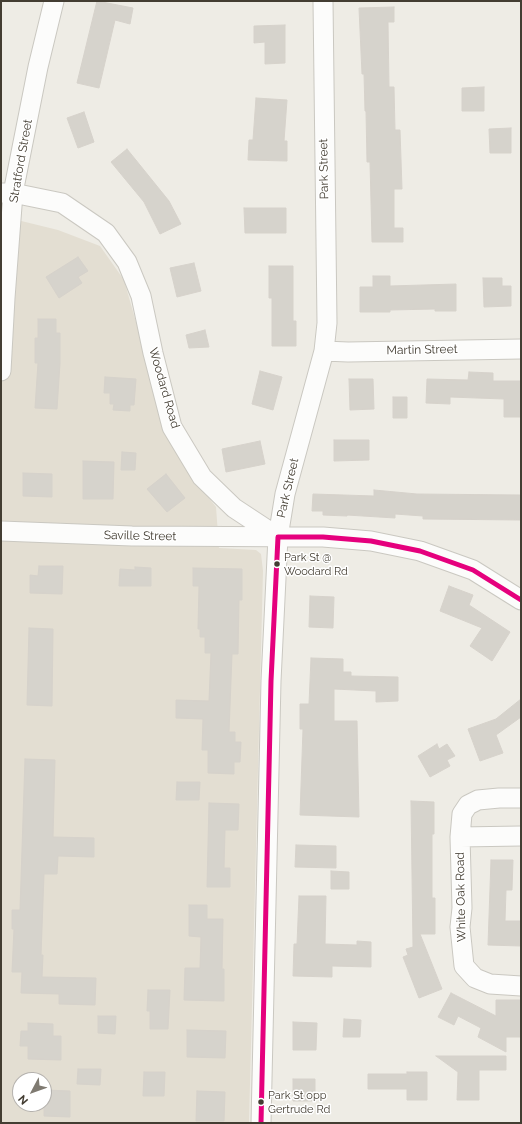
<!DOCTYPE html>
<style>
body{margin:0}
#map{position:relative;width:522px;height:1124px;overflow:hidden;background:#eeece5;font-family:Raleway,sans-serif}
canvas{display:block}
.frame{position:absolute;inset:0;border:2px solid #433d32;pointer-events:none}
.north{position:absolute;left:12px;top:1072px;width:40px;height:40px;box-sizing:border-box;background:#fff;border:1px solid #b4b1ad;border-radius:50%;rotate:229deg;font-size:11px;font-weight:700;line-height:16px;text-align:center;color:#433d32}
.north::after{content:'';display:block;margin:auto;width:14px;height:18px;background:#7f7a71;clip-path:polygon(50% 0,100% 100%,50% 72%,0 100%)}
</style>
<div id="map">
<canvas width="522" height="1124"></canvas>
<div class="frame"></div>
<div class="north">N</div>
</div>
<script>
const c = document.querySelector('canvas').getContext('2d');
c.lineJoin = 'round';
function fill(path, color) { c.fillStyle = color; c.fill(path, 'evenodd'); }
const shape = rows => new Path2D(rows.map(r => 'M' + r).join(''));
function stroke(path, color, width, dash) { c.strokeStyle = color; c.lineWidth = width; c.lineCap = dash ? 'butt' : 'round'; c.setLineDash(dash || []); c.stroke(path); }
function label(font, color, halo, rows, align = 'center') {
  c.font = font + ' Raleway,sans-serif'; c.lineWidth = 3; c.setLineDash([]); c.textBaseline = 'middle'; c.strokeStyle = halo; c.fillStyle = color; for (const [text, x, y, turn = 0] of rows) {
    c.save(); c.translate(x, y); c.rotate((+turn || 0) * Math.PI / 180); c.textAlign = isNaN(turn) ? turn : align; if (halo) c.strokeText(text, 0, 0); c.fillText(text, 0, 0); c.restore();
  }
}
const residential = shape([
 [1,216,58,230,100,246,124,280,157,396,177,448,209,498,216,507,219,548,256,550,261,554,263,571,249,1123,1,1123],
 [20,1080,44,1080,44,1104,20,1104]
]);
const building = shape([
 [97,1,133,8,130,24,115,20,99,88,77,83,97,1],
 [394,7,394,22,388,22,389,87,394,87,395,130,400,130,402,189,394,189,394,228,403,228,403,242,372,242,370,162,367,162,366,111,365,111,364,74,362,74,359,8,394,7],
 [285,25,285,63,265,64,265,42,254,43,254,26,285,25],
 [484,87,484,111,462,111,462,88,484,87],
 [256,98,287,100,284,141,287,141,287,161,248,160,249,140,253,140,256,98],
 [84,112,94,142,78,148,67,118,84,112],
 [511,128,511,153,490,153,489,129,511,128],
 [127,149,169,201,181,224,160,234,144,202,111,162,127,149],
 [244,208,286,208,286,233,245,233,244,208],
 [78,257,88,271,78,277,82,283,59,298,46,277,78,257],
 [194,263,201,291,177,297,170,268,194,263],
 [269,266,293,266,293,321,296,321,296,346,272,346,272,298,269,298,269,266],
 [373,276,390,276,390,286,456,284,456,311,435,311,435,309,390,310,390,312,360,312,360,287,373,287,373,276],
 [483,278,502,278,502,286,511,286,511,306,484,307,483,278],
 [38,319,56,319,56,333,60,333,60,363,57,409,35,408,38,363,35,363,35,338,38,338,38,319],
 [205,330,209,347,189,348,186,335,205,330],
 [260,371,282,377,273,410,252,404,260,371],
 [469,372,493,373,493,381,521,381,521,417,504,417,504,399,450,397,450,404,426,403,427,379,468,380,469,372],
 [105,377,136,379,134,405,130,405,130,411,113,410,114,404,110,404,110,393,104,393,105,377],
 [349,379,373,379,374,409,350,410,349,379],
 [393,397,407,397,407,418,393,418,393,397],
 [334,440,369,440,369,460,334,461,334,440],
 [260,441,265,464,226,472,222,449,260,441],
 [122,452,136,453,135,470,121,470,122,452],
 [83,461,114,462,113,499,83,499,83,461],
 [23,473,52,474,52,497,23,496,23,473],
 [166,474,185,498,167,512,147,489,166,474],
 [374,490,417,494,521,495,521,520,423,519,423,516,395,514,395,518,347,515,347,516,323,515,323,511,312,511,313,494,374,496,374,490],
 [39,566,63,566,62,594,30,593,30,575,38,576,39,566],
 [135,567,151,568,151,586,119,586,120,569,135,570,135,567],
 [193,568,242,569,242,600,239,600,238,654,232,654,229,732,235,732,235,742,241,742,240,762,234,762,234,774,208,773,208,750,202,750,203,719,176,718,176,700,209,701,211,653,205,653,205,637,200,637,200,629,198,629,199,586,193,586,193,568],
 [449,586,473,595,469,605,510,632,492,661,470,646,482,628,440,611,449,586],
 [310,596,334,597,333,628,309,627,310,596],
 [29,628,53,629,52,706,27,705,29,628],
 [311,658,343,659,343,672,351,672,351,676,398,677,398,701,376,702,376,691,334,689,334,721,357,721,359,817,300,815,303,729,300,729,300,704,309,704,311,658],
 [521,699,521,717,496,735,503,753,480,761,468,729,496,719,521,699],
 [437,744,439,749,447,744,455,756,447,760,450,766,430,777,418,756,437,744],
 [25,759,55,760,53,837,94,838,94,857,58,856,57,874,44,874,41,955,43,955,42,977,96,978,95,1005,59,1004,59,994,21,993,22,972,12,972,14,929,12,929,12,910,20,910,25,759],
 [177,782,200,782,199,800,176,800,177,782],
 [411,801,434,802,434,834,432,834,432,898,435,898,435,934,420,934,442,989,419,998,403,957,408,955,406,949,413,947,411,801],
 [209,803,239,804,238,830,225,830,224,868,230,868,230,887,207,887,209,803],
 [296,845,336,846,336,868,295,867,296,845],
 [491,860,513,860,512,890,506,890,505,921,521,921,521,946,488,945,491,860],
 [331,871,349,872,349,889,331,889,331,871],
 [299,896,326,896,325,944,357,945,357,941,371,942,371,967,332,966,332,977,293,976,294,944,297,944,299,896],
 [189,905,207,905,207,919,223,919,222,969,224,969,224,1001,184,1000,185,968,200,968,201,937,189,936,189,905],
 [148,990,170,990,168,1029,150,1029,150,1011,147,1011,148,990],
 [451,993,496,1016,496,1000,521,1000,521,1037,506,1037,506,1052,478,1037,481,1028,458,1016,454,1025,438,1017,451,993],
 [98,1016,116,1016,115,1034,98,1033,98,1016],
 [344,1019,361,1020,360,1037,343,1037,344,1019],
 [293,1022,317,1023,316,1050,293,1050,293,1022],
 [28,1023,53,1024,53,1036,61,1036,61,1060,28,1059,28,1046,20,1046,21,1031,28,1031,28,1023],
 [187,1030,226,1031,225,1058,187,1057,187,1030],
 [436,1056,506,1056,506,1070,479,1070,479,1100,457,1100,458,1072,436,1056],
 [78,1069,101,1069,100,1085,77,1084,78,1069],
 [144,1072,165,1072,164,1096,143,1096,144,1072],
 [407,1072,427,1072,427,1100,407,1100,407,1089,368,1089,368,1074,407,1074,407,1072],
 [293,1079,315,1079,315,1101,293,1101,293,1079],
 [44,1090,70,1091,70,1117,44,1116,44,1090],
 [197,1091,225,1092,224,1121,196,1121,197,1091]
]);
const street = shape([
 [1,193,13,193,62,203,106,233,127,262,141,296,153,353,172,427,202,477,234,508,278,537],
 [324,351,348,352,521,349],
 [1,371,5,298,13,193,38,67,54,1],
 [1,531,132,536,323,537,371,541,420,551,473,570,521,600],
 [521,798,499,798,478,800,468,805,462,814,460,837,462,908,460,927,464,966,475,978,490,984,521,986],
 [460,837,521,836],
 [261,1123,271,681,278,537,285,494,324,351,327,323,323,1]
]);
const bus1 = shape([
 [261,1123,271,681,278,537,323,537,371,541,420,551,473,570,521,600]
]);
const markers = [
 [277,564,3.5,"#433d32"],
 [261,1102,3.5,"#433d32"]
];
const busNames = [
 ["Park St @",284,558],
 ["Woodard Rd",284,572],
 ["Park St opp",268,1096],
 ["Gertrude Rd",268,1110]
];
const streetNames = [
 ["Stratford Street",21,161,-80],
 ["Park Street",324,169,-91],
 ["Martin Street",422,350,-1],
 ["Woodard Road",164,388,74],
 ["Park Street",288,488,-77],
 ["Saville Street",140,536,1],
 ["White Oak Road",461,897,-91]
];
fill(residential, '#e3ded2');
fill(building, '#d6d3cc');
stroke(building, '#d6d2cb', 1);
stroke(street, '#cac8c1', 21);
stroke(street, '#fcfcfb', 19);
stroke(bus1, '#e5007d', 5);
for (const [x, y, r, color] of markers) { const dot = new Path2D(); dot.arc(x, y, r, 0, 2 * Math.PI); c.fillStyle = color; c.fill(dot); stroke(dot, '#fff', 1.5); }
label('11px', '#433d32', '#fff', busNames, 'left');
label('12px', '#433d32', '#fff', streetNames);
</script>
